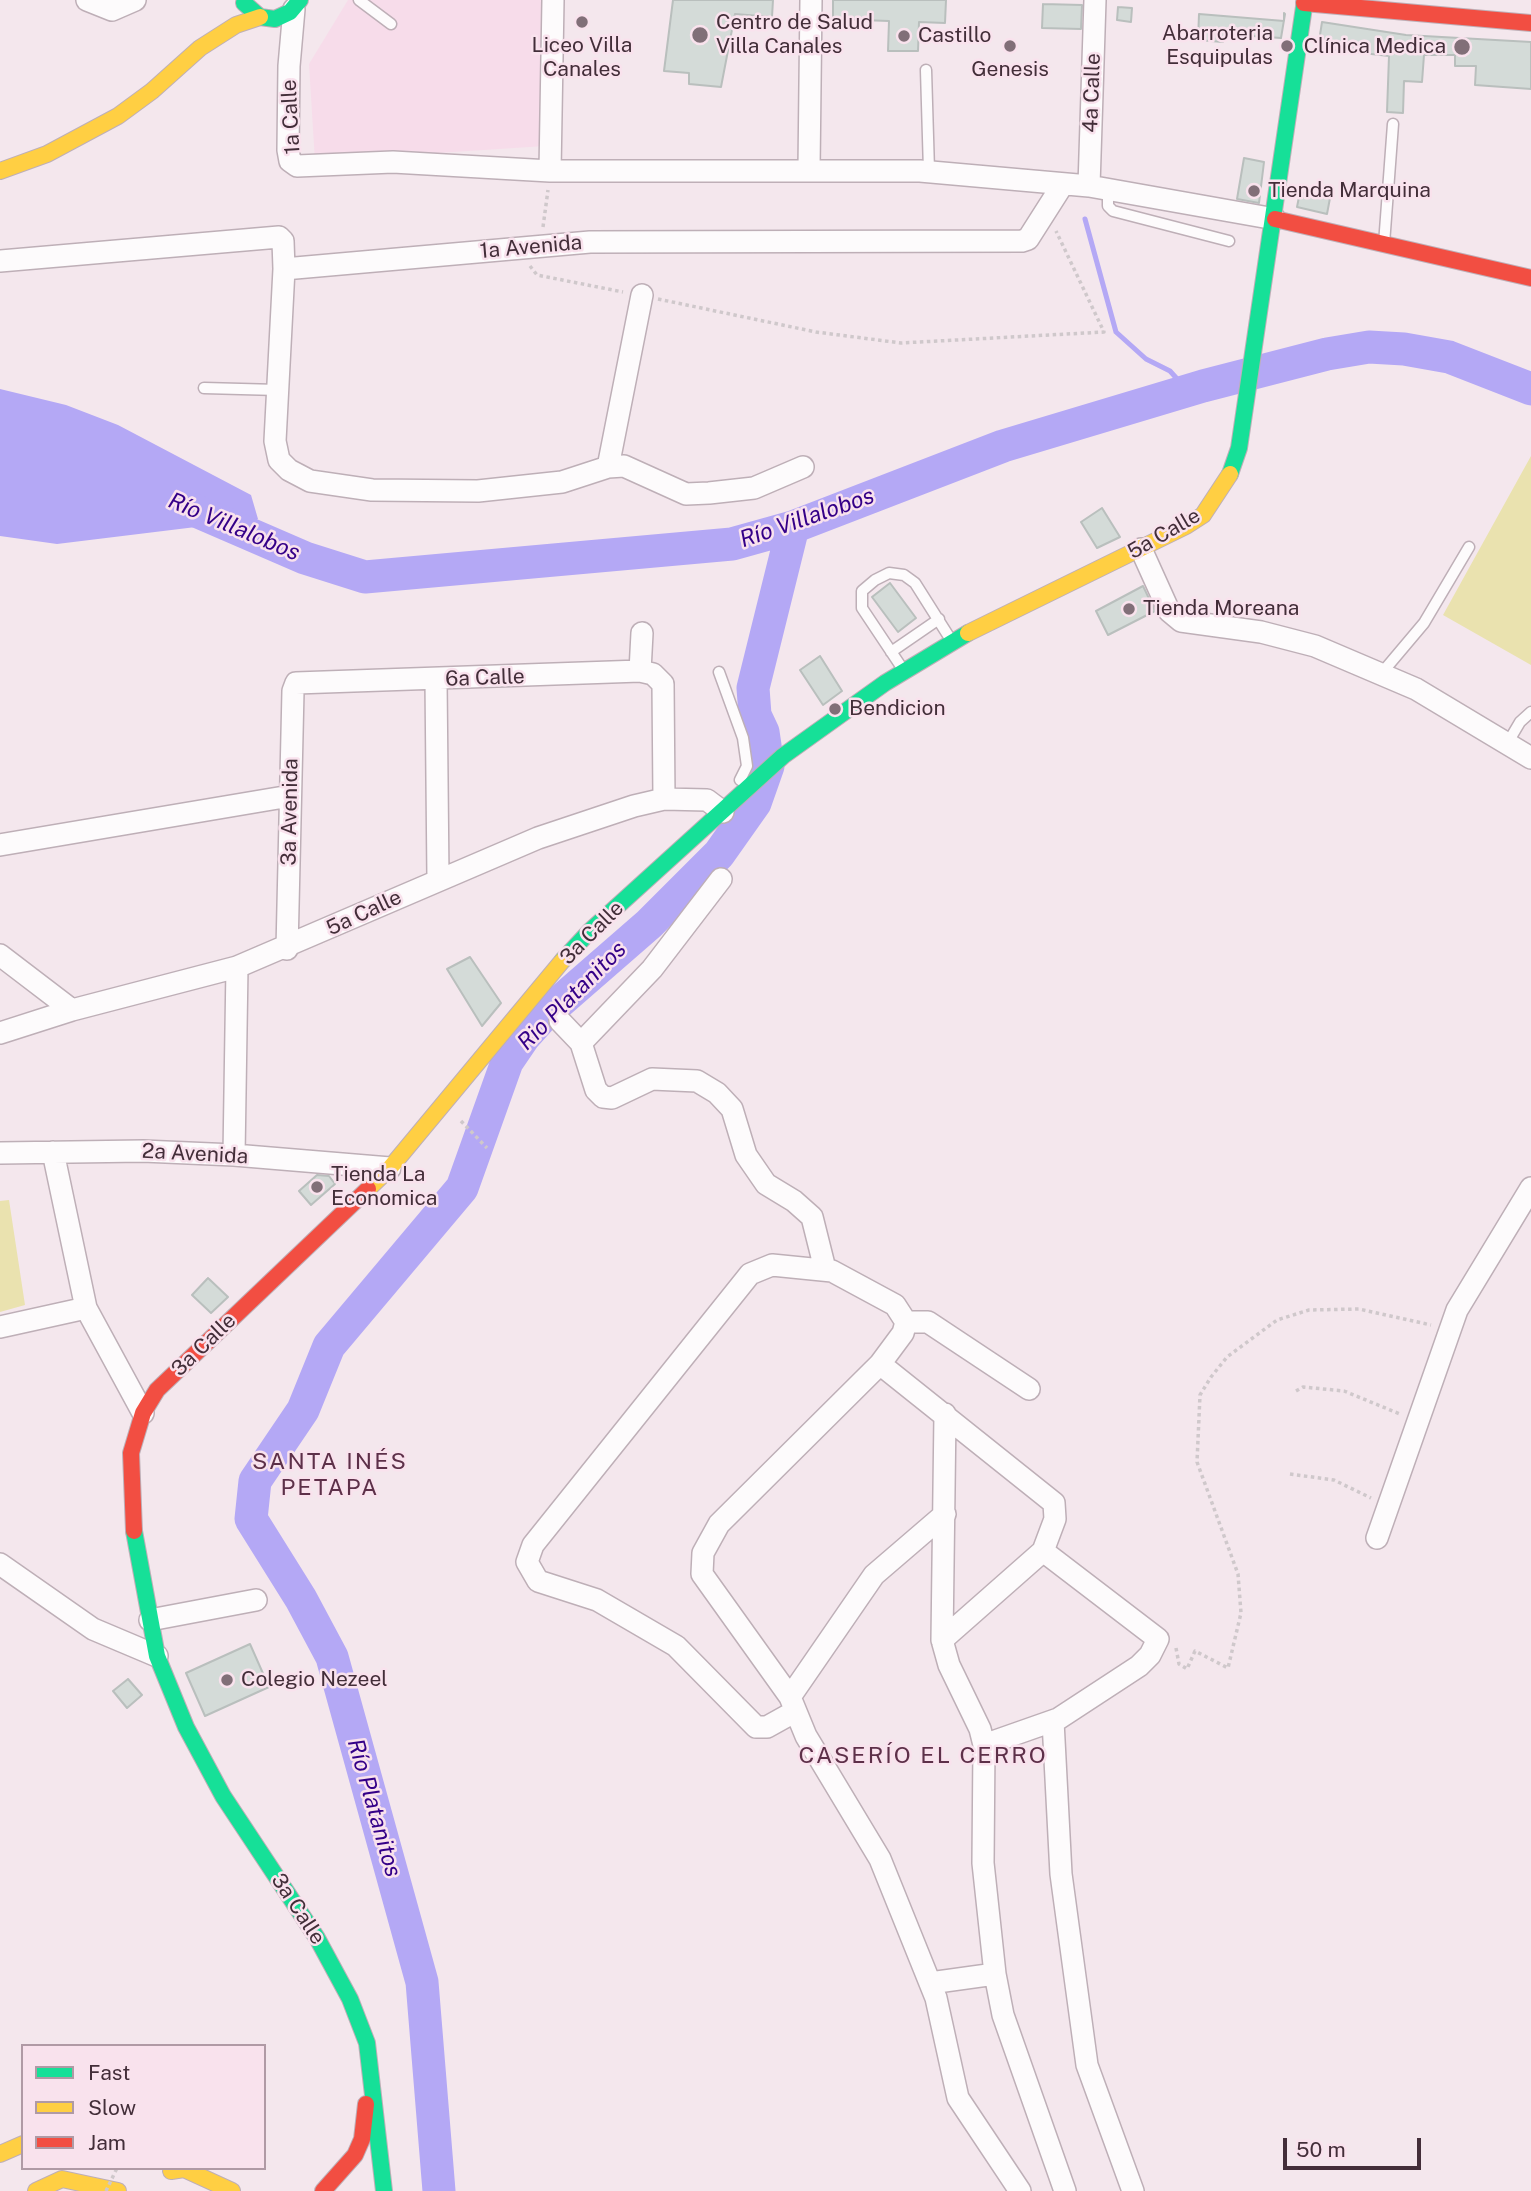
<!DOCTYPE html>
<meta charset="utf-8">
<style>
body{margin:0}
#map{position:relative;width:1531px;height:2191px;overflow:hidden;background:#f4e7ed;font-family:"Public Sans",sans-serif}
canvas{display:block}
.legend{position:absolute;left:21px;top:2044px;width:245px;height:126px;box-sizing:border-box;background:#f9e2ed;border:2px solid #b09aa5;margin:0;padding:9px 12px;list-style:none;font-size:21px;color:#432e39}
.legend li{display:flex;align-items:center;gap:14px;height:35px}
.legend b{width:35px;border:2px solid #b09aa5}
.scale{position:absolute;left:1283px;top:2138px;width:138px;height:32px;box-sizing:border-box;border:4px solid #432e39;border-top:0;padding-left:9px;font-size:21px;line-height:24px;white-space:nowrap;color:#432e39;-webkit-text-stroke:5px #f9e2ed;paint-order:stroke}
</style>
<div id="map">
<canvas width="1531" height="2191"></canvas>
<ul class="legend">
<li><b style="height:9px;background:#16e098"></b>Fast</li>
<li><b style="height:9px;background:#ffcf43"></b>Slow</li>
<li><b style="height:9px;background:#f24e42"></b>Jam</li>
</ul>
<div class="scale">50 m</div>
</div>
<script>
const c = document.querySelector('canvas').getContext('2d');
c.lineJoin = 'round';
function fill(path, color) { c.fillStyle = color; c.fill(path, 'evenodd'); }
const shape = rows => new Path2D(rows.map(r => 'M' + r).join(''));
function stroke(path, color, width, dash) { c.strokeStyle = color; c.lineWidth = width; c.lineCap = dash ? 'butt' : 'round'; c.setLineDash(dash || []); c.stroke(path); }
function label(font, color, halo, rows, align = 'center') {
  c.font = font + ' "Public Sans",sans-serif'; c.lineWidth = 5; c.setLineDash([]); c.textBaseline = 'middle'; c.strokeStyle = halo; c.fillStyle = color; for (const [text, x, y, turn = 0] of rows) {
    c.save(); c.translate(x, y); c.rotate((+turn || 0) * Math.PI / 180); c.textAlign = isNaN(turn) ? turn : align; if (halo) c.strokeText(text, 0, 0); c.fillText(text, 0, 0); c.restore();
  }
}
const built = shape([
 [348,0,548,0,545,146,315,161,309,64]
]);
const green = shape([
 [1531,456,1531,665,1443,615],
 [9,1200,25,1305,0,1312,0,1201]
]);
const water = shape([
 [0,389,66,405,118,425,251,495,258,519,234,528,204,526,57,544,0,536]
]);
const stream = shape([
 [1085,219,1116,332,1146,359,1170,371,1188,391]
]);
const river = shape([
 [194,510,305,558,365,577,732,544,793,527,1003,446,1203,386,1327,354,1369,347,1404,349,1449,357,1531,389],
 [439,2191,422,1982,332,1657,301,1599,251,1519,255,1481,303,1410,329,1346,462,1188,507,1062,524,1037,541,1018,649,924,719,854,755,803,768,766,763,732,755,715,753,688,793,527]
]);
const building = shape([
 [673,0,773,0,772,17,735,14,721,87,689,84,689,73,664,71,673,0],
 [833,0,946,0,945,23,919,22,918,51,888,51,889,21,833,19,833,0],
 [1043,4,1082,5,1081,29,1042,28,1043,4],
 [1118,7,1132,8,1131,22,1117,20,1118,7],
 [1284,13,1285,14,1281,38,1224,34,1223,42,1198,40,1199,14,1284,21,1284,13],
 [1322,22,1406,35,1531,42,1531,89,1475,85,1476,66,1455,66,1455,55,1424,55,1422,82,1404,81,1403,113,1387,112,1389,56,1318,48,1322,22],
 [1244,158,1264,162,1259,203,1237,199,1244,158],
 [1300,192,1330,198,1327,214,1297,207,1300,192],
 [1102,508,1120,537,1097,548,1081,522,1102,508],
 [890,583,916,618,898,632,872,597,890,583],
 [1143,586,1155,611,1108,635,1096,611,1143,586],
 [820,656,842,691,823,705,800,670,820,656],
 [470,957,501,1003,482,1026,447,969,470,957],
 [317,1175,329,1176,335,1184,311,1205,299,1191,317,1175],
 [208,1278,228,1297,211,1313,192,1295,208,1278],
 [250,1644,269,1687,205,1716,186,1673,250,1644],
 [128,1679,142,1695,127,1708,113,1691,128,1679]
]);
const path = shape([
 [543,227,548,190],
 [530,266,537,275,623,292],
 [658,299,816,332,901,343,1104,332,1056,231],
 [461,1121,487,1148],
 [1296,1391,1303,1387,1344,1391,1400,1414],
 [1290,1474,1334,1480,1371,1498],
 [1176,1648,1179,1664,1187,1669,1195,1651,1228,1668,1241,1613,1238,1574,1197,1462,1200,1395,1211,1377,1227,1357,1277,1320,1309,1310,1359,1309,1431,1325]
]);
const lane = shape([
 [359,0,391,24],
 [926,70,929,171],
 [1108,189,1108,206,1113,211,1229,241],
 [1384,244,1393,124],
 [204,388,278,390],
 [891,652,939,619],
 [902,668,862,608,862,591,875,580,889,573,904,575,915,583,951,640],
 [719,672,743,738,747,766,740,780],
 [1381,674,1424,623,1469,547],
 [1507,744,1520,722,1531,712]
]);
const street = shape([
 [87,0,112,10,135,0],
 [294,9,289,66,288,150,290,161,297,166,393,162,550,171,920,171,1089,186,1275,219],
 [809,169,811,0],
 [550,171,553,0],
 [1089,186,1095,0],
 [0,261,279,237,283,241,284,269,590,242,1022,241,1028,239,1063,184],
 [284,269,275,441,279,460,289,470,310,481,372,490,478,491,562,482,608,467,624,466,686,494,709,493,754,488,803,467],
 [608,467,642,295],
 [1141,549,1169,611,1181,621,1261,632,1315,646,1416,689,1531,758],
 [640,671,642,633],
 [436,680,438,879],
 [0,845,290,796],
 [287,949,293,691,296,683,640,671,653,674,663,684,664,799],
 [0,955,72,1010],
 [560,1021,581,1043,596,1090,603,1097,612,1098,652,1079,697,1081,717,1093,732,1109,746,1155,766,1184,794,1201,812,1217,825,1269],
 [0,1033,72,1010,237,967,538,838,634,806,664,799,707,800,723,812],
 [581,1043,652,969,721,879],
 [53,1152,86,1308,143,1413],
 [0,1153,143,1151,234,1155,390,1168],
 [234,1155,237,967],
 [906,1322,928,1322,1029,1389],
 [0,1327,86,1308],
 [880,1364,1054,1503,1055,1519,1043,1551,942,1640],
 [945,1414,942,1640,949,1665,980,1729,984,1745,983,1863,995,1974,1003,2015,1065,2191],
 [1377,1538,1457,1310,1531,1188],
 [0,1564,93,1629,157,1656],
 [150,1620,256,1600],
 [790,1697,874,1575,945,1514],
 [794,1712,767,1727,756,1727,676,1646,597,1600,538,1581,527,1562,533,1545,750,1274,772,1265,832,1271,895,1305,906,1322,903,1333,880,1364,719,1524,703,1553,702,1574,790,1697,806,1736,880,1859,936,1998,958,2098,1020,2191],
 [1053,1721,1061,1874,1087,2065,1133,2191],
 [984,1745,1058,1719,1139,1666,1150,1655,1158,1639,1043,1551],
 [930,1983,995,1974]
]);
const fast = shape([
 [244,3,260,17,275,19,290,12,300,0],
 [1230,474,1239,448,1305,0],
 [563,960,590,931,783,756,885,683,968,633],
 [134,1531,157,1656,186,1727,223,1796,317,1938,350,1999,367,2043,384,2191]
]);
const slow = shape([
 [0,171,47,154,118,116,152,91,200,48,236,25,260,17],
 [968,633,1186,526,1203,515,1230,474],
 [368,1189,390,1168,563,960],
 [0,2154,23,2144],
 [171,2171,184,2169,232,2191],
 [36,2191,62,2179,118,2191]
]);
const jam = shape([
 [1304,3,1531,23],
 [1275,219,1531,278],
 [134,1531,131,1453,143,1413,157,1390,368,1189],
 [323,2191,355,2155,362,2139,366,2104]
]);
const pathBridge = shape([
 [106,2191,117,2168]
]);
const markers = [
 [582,22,7,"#816f78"],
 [700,35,9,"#816f78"],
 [904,36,7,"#816f78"],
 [1010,46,7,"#816f78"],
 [1287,46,7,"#816f78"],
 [1462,47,9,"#816f78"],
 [1254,191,7,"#816f78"],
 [1129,609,7,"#816f78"],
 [835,709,7,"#816f78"],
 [317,1187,7,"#816f78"],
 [227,1680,7,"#816f78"]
];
const poiNames = [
 ["Centro de Salud",716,23],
 ["Villa Canales",716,47],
 ["Abarroteria",1273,34,"right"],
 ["Esquipulas",1273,58,"right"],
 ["Castillo",918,36],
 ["Liceo Villa",582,46,"center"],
 ["Canales",582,70,"center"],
 ["Clínica Medica",1446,47,"right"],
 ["Genesis",1010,70,"center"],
 ["Tienda Marquina",1268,191],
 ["Tienda Moreana",1143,609],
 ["Bendicion",849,709],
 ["Tienda La",331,1175],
 ["Economica",331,1199],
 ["Colegio Nezeel",241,1680]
];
const streetNames = [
 ["4a Calle",1092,93,-88],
 ["1a Calle",291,117,-93],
 ["1a Avenida",531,247,-5],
 ["5a Calle",1164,534,-30],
 ["6a Calle",485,678,-2],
 ["3a Avenida",290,812,-89],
 ["5a Calle",364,913,-25],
 ["3a Calle",592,933,-45],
 ["2a Avenida",195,1154,3],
 ["3a Calle",204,1345,-44],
 ["3a Calle",298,1909,57]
];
const waterNames = [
 ["Río Villalobos",807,518,-19],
 ["Río Villalobos",234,527,23],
 ["Rio Platanitos",572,996,-45],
 ["Río Platanitos",374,1808,74]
];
const neighbourhoodNames = [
 ["SANTA INÉS",330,1462],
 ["PETAPA",330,1488],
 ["CASERÍO EL CERRO",923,1756]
];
fill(built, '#f7dcea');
fill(green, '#eae2af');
fill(water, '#b4a8f5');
stroke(stream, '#b4a8f5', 5);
stroke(river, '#b4a8f5', 33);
fill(building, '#d4dbd8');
stroke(building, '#b9bfbd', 2);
stroke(lane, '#beafb7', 13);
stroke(street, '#beafb7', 24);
stroke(fast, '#beafb7', 18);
stroke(slow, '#beafb7', 18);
stroke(jam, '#beafb7', 18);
stroke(path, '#cfc8cb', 3.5, [3.5, 3.5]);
stroke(lane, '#fdfbfc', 10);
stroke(street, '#fdfbfc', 21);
stroke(fast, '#16e098', 16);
stroke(slow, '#ffcf43', 16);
stroke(jam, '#f24e42', 16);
stroke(pathBridge, '#cfc8cb', 3.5, [3.5, 3.5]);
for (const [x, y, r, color] of markers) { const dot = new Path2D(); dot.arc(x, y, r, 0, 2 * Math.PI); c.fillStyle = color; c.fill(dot); stroke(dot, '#f9e2ed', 2.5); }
label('21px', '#432e39', '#f9e2ed', poiNames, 'left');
label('21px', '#432e39', '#f9e2ed', streetNames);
label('italic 23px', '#340088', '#f9e2ed', waterNames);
c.letterSpacing = '2px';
label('23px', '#5d3049', '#f9e2ed', neighbourhoodNames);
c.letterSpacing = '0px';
</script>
